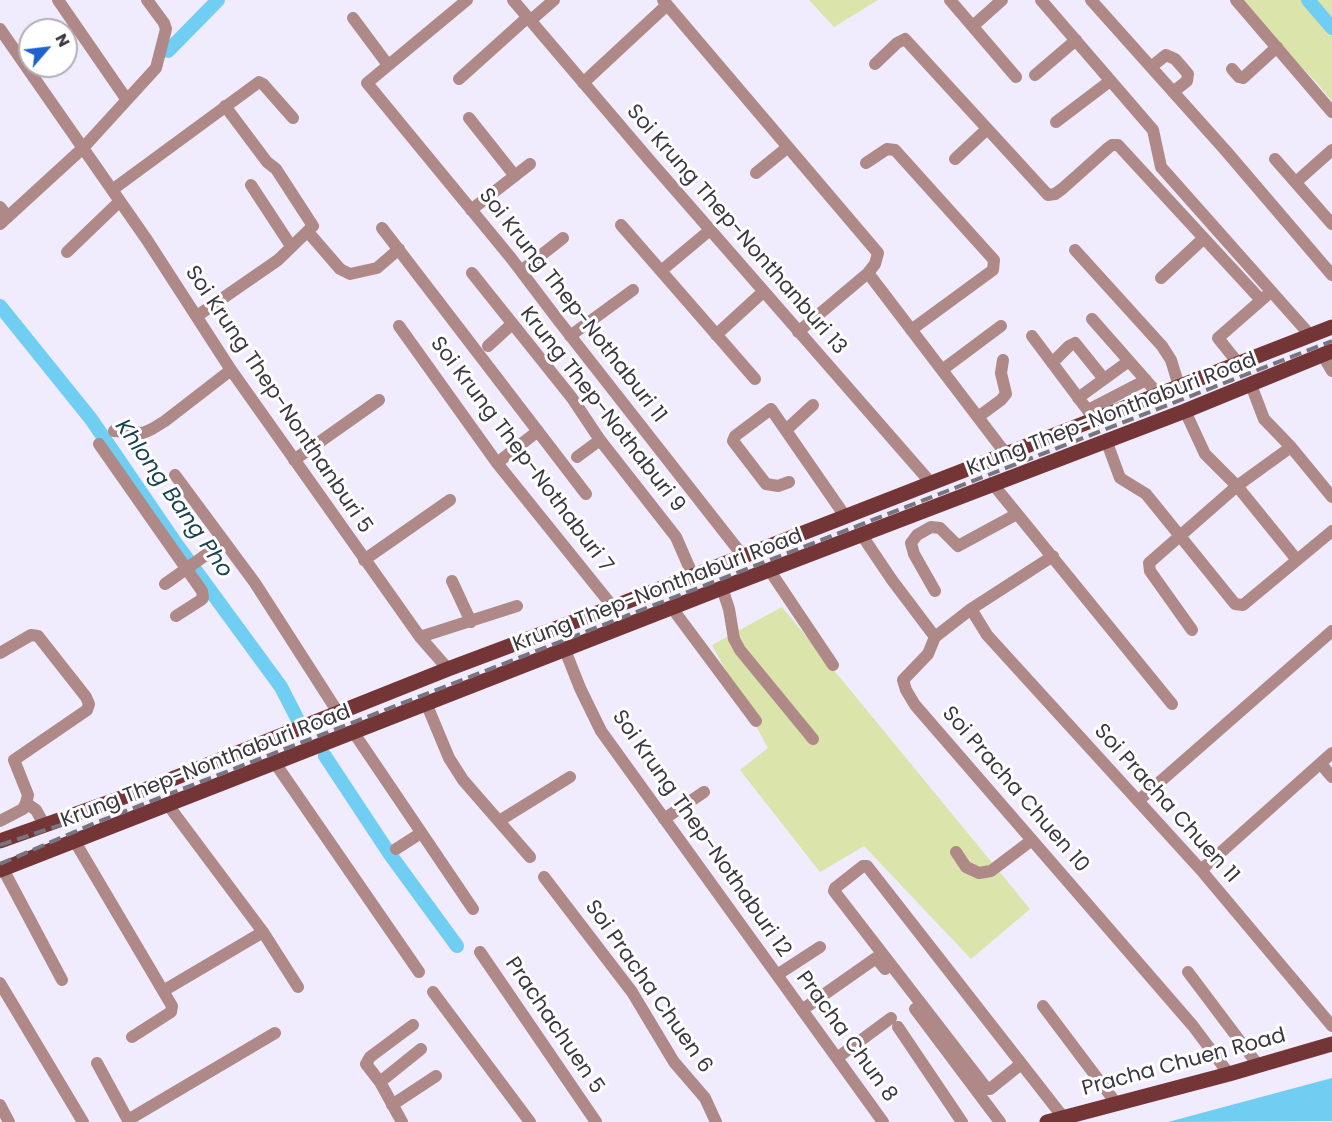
<!DOCTYPE html>
<style>
body{margin:0}
#map{position:relative;width:1332px;height:1122px;overflow:hidden;background:#f0ebfd;font-family:Poppins,sans-serif}
canvas{display:block}
.north{position:absolute;left:18px;top:18px;width:60px;height:60px;box-sizing:border-box;background:#fff;border:2px solid #b1afb3;border-radius:50%;rotate:62deg;font-size:16px;font-weight:700;line-height:24px;text-align:center;color:#3b3841}
.north::after{content:'';display:block;margin:auto;width:21px;height:27px;background:#1d62ce;clip-path:polygon(50% 0,100% 100%,50% 72%,0 100%)}
</style>
<div id="map">
<canvas width="1332" height="1122"></canvas>
<div class="north">N</div>
</div>
<script>
const c = document.querySelector('canvas').getContext('2d');
c.lineJoin = 'round';
function fill(path, color) { c.fillStyle = color; c.fill(path, 'evenodd'); }
const shape = rows => new Path2D(rows.map(r => 'M' + r).join(''));
function stroke(path, color, width, dash) { c.strokeStyle = color; c.lineWidth = width; c.lineCap = dash ? 'butt' : 'round'; c.setLineDash(dash || []); c.stroke(path); }
function label(font, color, halo, rows, align = 'center') {
  c.font = font + ' Poppins,sans-serif'; c.lineWidth = 6; c.setLineDash([]); c.textBaseline = 'middle'; c.strokeStyle = halo; c.fillStyle = color; for (const [text, x, y, turn = 0] of rows) {
    c.save(); c.translate(x, y); c.rotate((+turn || 0) * Math.PI / 180); c.textAlign = isNaN(turn) ? turn : align; if (halo) c.strokeText(text, 0, 0); c.fillText(text, 0, 0); c.restore();
  }
}
const green = shape([
 [809,0,878,0,834,27],
 [1238,0,1332,0,1332,101,1317,83],
 [782,607,1030,909,971,959,864,846,820,872,740,770,768,748,712,645]
]);
const water = shape([
 [1332,1078,1332,1121,1168,1122]
]);
const canal = shape([
 [1308,0,1332,28],
 [168,51,218,0],
 [0,306,91,419,177,545,281,687,300,724],
 [325,756,389,853,457,946]
]);
const minor = shape([
 [58,0,127,100],
 [467,0,367,83,511,258,558,320,743,556],
 [513,0,651,162,931,483],
 [663,0,878,253,875,264,868,273,798,332],
 [950,0,1016,77],
 [1041,0,1153,130,1161,167,1310,335],
 [1091,0,1226,151,1332,275],
 [1236,0,1332,112],
 [353,18,388,65],
 [531,20,554,0],
 [973,26,1002,0],
 [0,29,147,240,231,370,420,637,448,669],
 [66,34,76,27],
 [875,64,897,43,905,39,1048,195,1055,194,1062,189,1108,148,1112,145,1118,145,1261,300],
 [1151,67,1166,55,1175,59,1183,68,1188,74,1187,81,1173,92],
 [1232,69,1239,77,1243,78,1277,47],
 [1035,75,1076,40],
 [459,79,528,17],
 [583,83,667,5],
 [469,118,515,176],
 [1056,122,1110,81],
 [955,159,986,130],
 [1275,159,1332,224],
 [866,163,887,149,895,150,994,260,993,270,911,330],
 [756,173,788,147],
 [1296,182,1332,150],
 [251,185,291,246],
 [112,190,259,82,263,84,293,118],
 [0,207,8,217],
 [471,210,530,164],
 [0,224,83,148,156,68,166,29,164,23,147,0],
 [621,225,755,379],
 [382,228,586,494],
 [308,232,340,269,350,274,377,268,399,249],
 [1075,250,1162,346,1171,360,1179,386],
 [67,252,120,201],
 [521,271,563,238],
 [661,271,710,230],
 [472,273,572,398,600,440,676,537,693,576],
 [868,273,1006,454],
 [1161,278,1204,238],
 [197,316,278,260,313,226,276,169,267,162,225,106],
 [1092,319,1158,394],
 [399,326,497,463,613,607],
 [716,335,763,292],
 [570,336,633,290],
 [1032,336,1095,420],
 [488,346,512,324],
 [1322,354,1332,371],
 [1052,363,1069,346,1075,343,1104,379],
 [1238,363,1218,338,1266,296],
 [942,370,1001,326],
 [1251,385,1264,419,1291,447,1332,497],
 [1078,398,1129,361],
 [1088,410,1146,380],
 [1185,411,1205,454,1237,486,1297,560],
 [978,417,1001,400,1006,394,1001,373,1003,360],
 [786,430,813,405],
 [114,431,143,433,152,429,165,421,231,370],
 [1106,440,1120,478,1146,494,1235,604,1243,605,1332,531],
 [99,444,202,591,203,598,201,600,176,616],
 [577,457,600,440],
 [294,460,379,400],
 [497,463,538,431],
 [175,475,255,583,339,714],
 [789,482,778,486,766,484,733,441,735,436,771,409,845,516],
 [992,483,1172,704],
 [861,534,892,580,935,637],
 [1053,556,971,609,935,637,928,654,903,680,906,690,915,705,1193,1026,1229,1074],
 [364,560,450,500],
 [770,571,833,665],
 [452,581,471,622],
 [165,584,224,542],
 [722,588,729,609,734,639,740,650,813,739],
 [935,591,914,554,911,543,917,535,931,527,940,528,958,546,1017,514],
 [672,608,756,721],
 [971,609,987,635,1201,870,1332,1026],
 [1192,630,1150,571,1149,563,1237,486,1291,447],
 [420,637,517,606],
 [565,650,580,688,601,731,883,1122],
 [0,653,31,635,38,636,86,697,89,704,87,710,14,760,28,795,26,803,23,809,0,821],
 [426,703,449,758,463,780,530,857],
 [354,733,473,909],
 [275,763,419,972],
 [1321,764,1332,777],
 [1138,801,1332,631],
 [26,803,36,810,45,826],
 [168,805,263,932,298,987],
 [664,819,704,792],
 [499,821,570,777],
 [74,840,172,1006,171,1012,132,1037],
 [396,849,421,833],
 [956,852,966,867,979,873,991,871,1032,840],
 [3,869,62,980],
 [1201,870,1332,753],
 [544,877,632,992,674,1062,705,1098,716,1122],
 [480,952,596,1122],
 [1188,972,1258,1065],
 [777,975,820,947],
 [0,983,83,1122],
 [163,991,263,932],
 [433,992,530,1122],
 [1043,1006,1116,1103],
 [915,1009,1000,1122],
 [802,1010,876,958,885,969],
 [898,1027,962,1122],
 [837,1058,891,1018],
 [97,1063,129,1122],
 [1021,1064,990,1089,987,1089,834,891,835,888,863,866,867,866,1063,1117],
 [380,1082,421,1049],
 [0,1105,9,1122],
 [392,1105,436,1076],
 [128,1120,275,1033],
 [402,1122,380,1082,366,1064,370,1057,413,1025]
]);
const major = shape([
 [0,841,152,787,448,669,613,607,1332,327],
 [0,870,722,588,1185,411,1332,351],
 [1047,1122,1229,1074,1332,1044]
]);
const rail = shape([
 [0,845,100,812],
 [0,864,95,823,1332,341]
]);
const streetNames = [
 ["Soi Krung Thep-Nonthanburi 13",736,230,49],
 ["Soi Krung Thep-Nothaburi 11",572,306,52],
 ["Soi Krung Thep-Nonthanburi 5",278,400,56],
 ["Krung Thep-Nothaburi 9",602,410,52],
 ["Krung Thep-Nonthaburi Road",1112,415,-21],
 ["Soi Krung Thep-Nothaburi 7",521,455,53],
 ["Krung Thep-Nonthaburi Road",658,591,-21],
 ["Krung Thep-Nonthaburi Road",206,767,-21],
 ["Soi Pracha Chuen 10",1015,790,49],
 ["Soi Pracha Chuen 11",1166,804,48],
 ["Soi Krung Thep-Nothaburi 12",701,834,55],
 ["Soi Pracha Chuen 6",648,987,55],
 ["Prachachuen 5",554,1026,56],
 ["Pracha Chun 8",846,1037,54],
 ["Pracha Chuen Road",1184,1063,-15]
];
const waterNames = [
 ["Khlong Bang Pho",173,499,55]
];
fill(green, '#dae4ab');
fill(water, '#6fcef1');
stroke(canal, '#6fcef1', 14);
stroke(minor, '#af8988', 12);
stroke(major, '#733536', 15);
stroke(rail, '#787480', 4, [12, 6]);
label('21px', '#3b3841', '#fff', streetNames);
label('italic 22px', '#184251', '#fff', waterNames);
</script>
